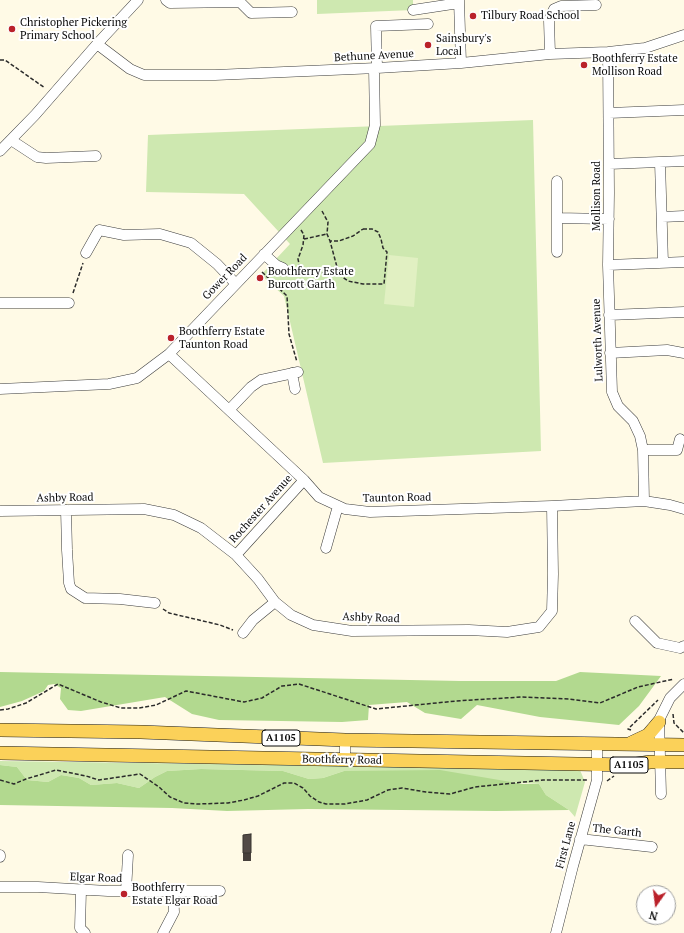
<!DOCTYPE html>
<style>
body{margin:0}
#map{position:relative;width:684px;height:933px;overflow:hidden;background:#fffae6;font-family:"PT Serif",serif}
canvas{display:block}
.north{position:absolute;left:636px;top:885px;width:40px;height:40px;box-sizing:border-box;background:#fff;border:1px solid #9d9d9d;border-radius:50%;rotate:194deg;font-size:11px;font-weight:700;line-height:16px;text-align:center;color:#090909}
.north::after{content:'';display:block;margin:auto;width:14px;height:18px;background:#ba212a;clip-path:polygon(50% 0,100% 100%,50% 72%,0 100%)}
</style>
<div id="map">
<canvas width="684" height="933"></canvas>
<div class="north">N</div>
</div>
<script>
const c = document.querySelector('canvas').getContext('2d');
c.lineJoin = 'round';
function fill(path, color) { c.fillStyle = color; c.fill(path, 'evenodd'); }
const shape = rows => new Path2D(rows.map(r => 'M' + r).join(''));
function stroke(path, color, width, dash) { c.strokeStyle = color; c.lineWidth = width; c.lineCap = dash ? 'butt' : 'round'; c.setLineDash(dash || []); c.stroke(path); }
function label(font, color, halo, rows, align = 'center') {
  c.font = font + ' "PT Serif",serif'; c.lineWidth = 4; c.setLineDash([]); c.textBaseline = 'middle'; c.strokeStyle = halo; c.fillStyle = color; for (const [text, x, y, turn = 0] of rows) {
    c.save(); c.translate(x, y); c.rotate((+turn || 0) * Math.PI / 180); c.textAlign = isNaN(turn) ? turn : align; if (halo) c.strokeText(text, 0, 0); c.fillText(text, 0, 0); c.restore();
  }
}
const green = shape([
 [317,0,413,0,413,10,317,14],
 [533,120,541,451,323,463,284,296,261,275,290,244,244,194,146,192,148,135],
 [0,761,566,769,580,770,585,782,575,817,569,810,546,795,539,784,344,771,323,778,309,779,283,771,201,769,167,771,155,777,139,788,117,783,91,785,79,778,61,775,48,782,27,780,17,767,0,765]
]);
const forest = shape([
 [0,672,461,681,556,681,580,672,661,676,639,706,619,725,540,717,477,705,461,719,425,713,407,702,369,705,368,720,342,722,219,720,192,714,165,697,81,711,68,710,60,699,61,688,54,684,48,685,44,691,22,701,0,707],
 [0,765,17,767,27,780,48,782,61,775,79,778,91,785,117,783,139,788,155,777,167,771,201,769,283,771,309,779,323,778,344,771,440,770,523,784,539,784,546,795,569,810,496,811,308,809,227,811,172,808,0,805]
]);
const pitch = shape([
 [389,255,418,258,414,307,384,304]
]);
const path = shape([
 [0,60,5,60,45,88],
 [322,211,328,222,327,234,330,241],
 [363,229,372,229,378,232,381,239,383,248,387,252,384,284,363,284,348,281,341,276,337,267,330,241,339,241,353,236,363,229],
 [301,230,304,235,303,245,298,259,300,269,307,276,328,272,337,267],
 [304,239,327,234],
 [262,272,287,296,289,334,297,362],
 [73,293,83,263],
 [163,609,169,613,220,625,233,630],
 [0,710,8,709,26,703,58,684,101,702,121,708,139,708,156,705,186,691,244,702,262,698,282,686,299,684,376,709,456,701,521,697,569,699,600,703,638,687,674,679],
 [673,714,674,723,684,733],
 [631,730,628,729,658,700],
 [0,780,14,784,26,779,56,770,86,776,99,780,140,774,159,787,170,797,184,803,197,804,228,803,244,800,258,796,284,783,294,783,303,788,310,796,319,802,326,804,345,804,367,800,388,790,402,788,426,792,450,794,475,787,543,780,587,780],
 [607,781,614,776]
]);
const minor = shape([
 [166,0,170,3,240,2,251,13,292,12],
 [459,0,461,63],
 [413,10,459,3],
 [97,44,130,69,144,75,215,75,377,68,461,63,550,54,608,52,645,48,684,35],
 [608,52,609,193,608,265,684,262],
 [550,54,549,20,554,9,561,6,596,5],
 [377,68,376,26,428,24],
 [609,113,684,110],
 [11,140,37,157,46,158,96,156],
 [0,151,35,115,97,44,138,0],
 [660,162,663,263],
 [609,164,684,161],
 [662,217,684,216],
 [557,218,557,181],
 [557,252,557,218,609,219],
 [86,253,99,230,124,235,160,234,191,243,217,264,235,283],
 [264,254,276,265,283,268],
 [608,265,612,392,618,406,633,421,640,436,643,450,644,501],
 [0,303,69,303],
 [609,315,684,312],
 [610,353,667,350,684,353],
 [169,354,304,480,319,497,345,509,370,512,552,506,644,501,670,505,684,509],
 [292,373,295,389],
 [0,389,109,384,137,378,169,354,370,144,375,125,374,68],
 [229,410,251,387,261,380,298,372],
 [643,450,677,450,680,439],
 [66,510,67,550,69,583,71,589,85,598,120,599,155,603],
 [0,511,144,509,174,515,201,528,236,555,258,579,275,602,291,615,313,625,352,631,469,630,507,632,539,627,552,611,553,574,552,506],
 [326,548,338,506],
 [236,555,304,480],
 [635,621,657,643,680,648,684,646],
 [243,633,253,620,275,602],
 [345,740,345,760],
 [661,794,659,720,670,698,684,684],
 [580,839,652,847],
 [0,857,0,855],
 [0,887,38,887,108,891,220,891],
 [81,890,80,928,85,933],
 [126,891,128,855],
 [163,933,174,912,173,891],
 [556,933,573,866,597,780,597,744]
]);
const major = shape([
 [0,730,141,732,345,740,684,745],
 [631,743,648,735,659,722],
 [0,753,630,765,650,762,684,762]
]);
const wall = shape([
 [251,834,251,861,243,861,243,835]
]);
const building = shape([
 [251,834,251,853,243,853,243,835,251,834]
]);
const markers = [
 [473,16,4,"#ba212a"],
 [12,29,4,"#ba212a"],
 [428,45,4,"#ba212a"],
 [584,65,4,"#ba212a"],
 [260,278,4,"#ba212a"],
 [171,338,4,"#ba212a"],
 [124,894,4,"#ba212a"]
];
const shields = [
 [281,738,38],
 [629,765,38]
];
const shieldNames = [
 ["A1105",281,738],
 ["A1105",629,765]
];
const poiNames = [
 ["Tilbury Road School",481,16],
 ["Christopher Pickering",20,23],
 ["Primary School",20,36],
 ["Sainsbury's",436,39],
 ["Local",436,52],
 ["Boothferry Estate",592,59],
 ["Mollison Road",592,72],
 ["Boothferry Estate",268,272],
 ["Burcott Garth",268,285],
 ["Boothferry Estate",179,332],
 ["Taunton Road",179,345],
 ["Boothferry",132,888],
 ["Estate Elgar Road",132,901]
];
const streetNames = [
 ["Bethune Avenue",374,56,-3],
 ["Mollison Road",597,196,-90],
 ["Gower Road",225,277,-46],
 ["Lulworth Avenue",598,340,-92],
 ["Ashby Road",65,498,-1],
 ["Taunton Road",397,498,-1],
 ["Rochester Avenue",261,509,-48],
 ["Ashby Road",371,618,2],
 ["Boothferry Road",342,760,1],
 ["The Garth",617,831,6],
 ["First Lane",566,845,-75],
 ["Elgar Road",96,878,2]
];
fill(green, '#cee8b0');
fill(forest, '#b2d98f');
fill(pitch, '#e1f0c2');
stroke(minor, '#3c3c3c', 11);
stroke(major, '#1a1a1a', 14);
stroke(path, '#2b2b2b', 1.5, [4, 2]);
stroke(minor, '#fff', 10);
stroke(major, '#fbd159', 13);
fill(wall, '#47403c');
fill(building, '#524a46');
stroke(building, '#393431', 1);
for (const [x, y, r, color] of markers) { const dot = new Path2D(); dot.arc(x, y, r, 0, 2 * Math.PI); c.fillStyle = color; c.fill(dot); stroke(dot, '#fff', 1.5); }
for (const [x, y, w] of shields) { const box = new Path2D(); box.roundRect(x - w / 2, y - 8, w, 16, 3); c.fillStyle = '#fff'; c.fill(box); stroke(box, '#090909', 1); }
label('bold 10px', '#090909', null, shieldNames);
label('11px', '#090909', '#fff', poiNames, 'left');
label('11px', '#090909', '#fff', streetNames);
</script>
